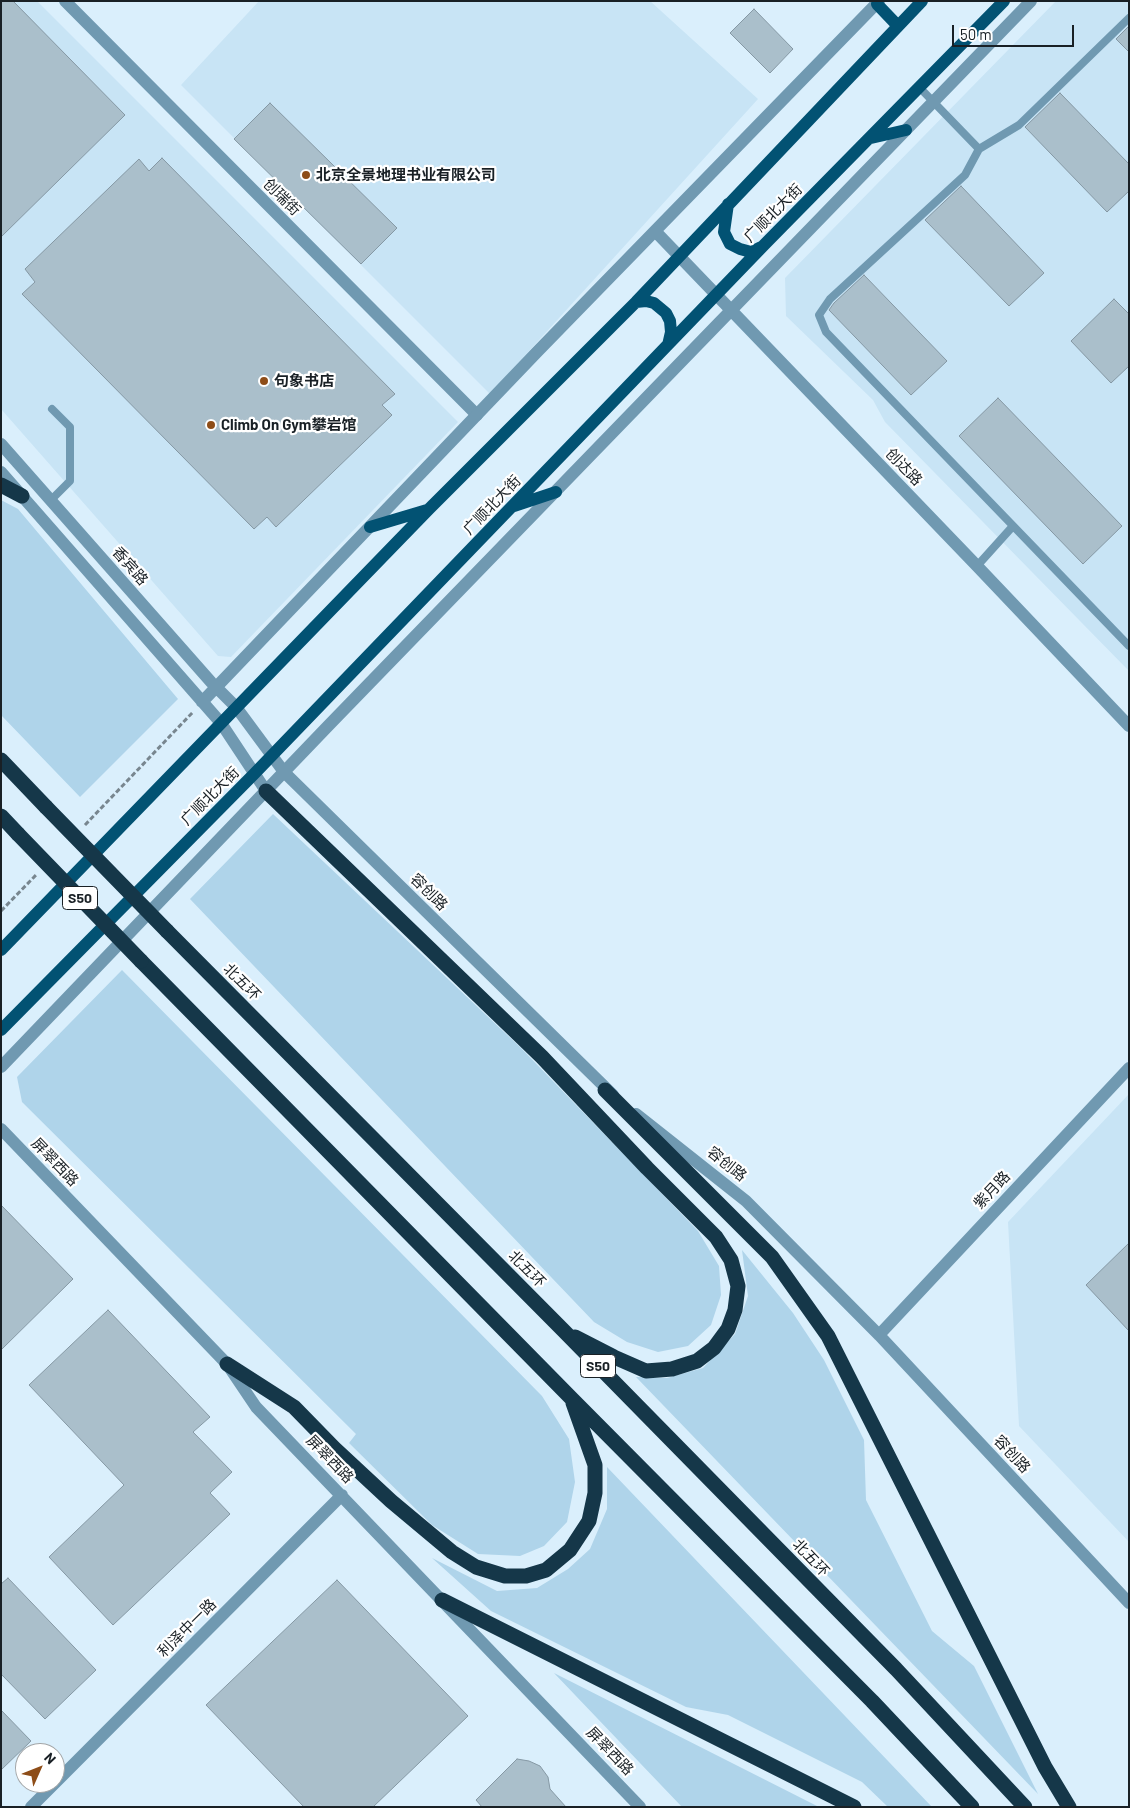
<!DOCTYPE html>
<meta charset="utf-8">
<style>
body{margin:0}
#map{position:relative;width:1130px;height:1808px;overflow:hidden;background:#daeffc;font-family:Barlow,sans-serif}
canvas{display:block}
.frame{position:absolute;inset:0;border:2px solid #192025;pointer-events:none}
.north{position:absolute;left:15px;top:1743px;width:50px;height:50px;box-sizing:border-box;background:#fff;border:1px solid #a3a6a8;border-radius:50%;rotate:46deg;font-size:14px;font-weight:700;line-height:20px;text-align:center;color:#192025}
.north::after{content:'';display:block;margin:auto;width:18px;height:22px;background:#8e4d18;clip-path:polygon(50% 0,100% 100%,50% 72%,0 100%)}
.scale{position:absolute;left:952px;top:25px;width:122px;height:22px;box-sizing:border-box;border:2px solid #192025;border-top:0;padding-left:6px;font-size:15px;line-height:18px;white-space:nowrap;color:#192025;-webkit-text-stroke:4px #fff;paint-order:stroke}
</style>
<div id="map">
<canvas width="1130" height="1808"></canvas>
<div class="frame"></div>
<div class="north">N</div>
<div class="scale">50 m</div>
</div>
<script>
const c = document.querySelector('canvas').getContext('2d');
c.lineJoin = 'round';
function fill(path, color) { c.fillStyle = color; c.fill(path, 'evenodd'); }
const shape = rows => new Path2D(rows.map(r => 'M' + r).join(''));
function stroke(path, color, width, dash) { c.strokeStyle = color; c.lineWidth = width; c.lineCap = dash ? 'butt' : 'round'; c.setLineDash(dash || []); c.stroke(path); }
function label(font, color, halo, rows, align = 'center') {
  c.font = font + ' Barlow,"Noto Sans SC",sans-serif'; c.lineWidth = 4.5; c.setLineDash([]); c.textBaseline = 'middle'; c.strokeStyle = halo; c.fillStyle = color; for (const [text, x, y, turn = 0] of rows) {
    c.save(); c.translate(x, y); c.rotate((+turn || 0) * Math.PI / 180); c.textAlign = isNaN(turn) ? turn : align; if (halo) c.strokeText(text, 0, 0); c.fillText(text, 0, 0); c.restore();
  }
}
const built = shape([
 [1,1,37,1,458,422,231,657,218,656,1,409],
 [259,1,650,1,758,99,490,394,181,85],
 [1056,1,1129,1,1129,671,885,422,873,400,786,316,785,278],
 [1129,1094,1129,1542,1019,1426,1008,1222]
]);
const green = shape([
 [1,500,18,509,178,699,80,797,1,715],
 [273,814,520,1047,698,1231,719,1266,721,1295,711,1325,688,1346,658,1352,627,1342,594,1322,190,899],
 [122,970,542,1396,569,1439,575,1482,567,1522,544,1546,520,1556,478,1554,432,1525,349,1443,356,1434,22,1102,17,1077],
 [742,1250,793,1313,824,1360,864,1440,866,1500,932,1631,974,1666,1038,1794,636,1377,667,1378,703,1368,735,1334,748,1296],
 [607,1467,932,1807,888,1807,862,1782,728,1715,686,1707,491,1611,432,1558,497,1591,537,1588,568,1569,590,1549,607,1509],
 [554,1673,819,1807,682,1807]
]);
const building = shape([
 [1,1,13,1,125,115,1,237,1,1],
 [754,9,793,49,770,73,730,33,754,9],
 [1129,26,1129,52,1116,39,1129,26],
 [1060,93,1129,164,1129,191,1107,212,1025,127,1060,93],
 [270,103,397,228,361,264,234,139,270,103],
 [162,158,395,394,382,405,392,415,276,527,267,517,254,529,22,294,35,282,25,269,139,159,149,171,162,158],
 [961,186,1044,273,1009,306,925,220,961,186],
 [864,275,947,361,911,395,829,310,834,303,864,275],
 [1114,299,1129,314,1129,366,1111,383,1071,341,1114,299],
 [998,398,1122,526,1083,564,959,436,998,398],
 [1,1205,73,1279,1,1350,1,1205],
 [1129,1243,1129,1331,1086,1285,1129,1243],
 [108,1310,210,1417,193,1432,232,1472,210,1493,230,1514,113,1625,49,1557,124,1485,29,1385,108,1310],
 [8,1578,96,1670,45,1719,1,1674,1,1584,8,1578],
 [337,1580,468,1716,373,1807,304,1807,206,1705,337,1580],
 [1,1710,31,1741,1,1770,1,1710],
 [517,1759,529,1761,540,1766,548,1777,550,1789,566,1807,482,1807,476,1800,517,1759]
]);
const path = shape([
 [85,825,193,712],
 [1,911,37,874]
]);
const service = shape([
 [1129,18,1019,125,979,149,965,175,830,299,819,315,826,332,1129,646],
 [920,88,979,149],
 [51,500,70,481,70,427,52,409],
 [977,566,1013,526]
]);
const minor = shape([
 [65,1,477,415]
]);
const tertiary = shape([
 [655,231,977,566,1129,726],
 [1,444,211,682,236,707,284,772,613,1095],
 [1,472,221,723,266,791],
 [202,702,537,352,879,1],
 [1,1067,328,726,1031,1],
 [636,1114,746,1201,879,1335,1129,1603],
 [1,1129,227,1364,256,1407,640,1807],
 [879,1335,1129,1068],
 [55,1783,342,1495],
 [31,1807,55,1783]
]);
const primary = shape([
 [877,4,898,26],
 [871,138,906,130],
 [728,204,724,232,730,244,740,249,751,252,761,247],
 [636,302,646,301,654,303,666,313,670,321,671,332,668,345],
 [514,506,556,492],
 [370,527,427,510],
 [1,950,429,509,636,302,922,1],
 [1,1030,255,773,764,245,1004,1]
]);
const motorway = shape([
 [1,485,22,496],
 [1,760,46,807],
 [266,791,542,1057,647,1168,716,1237,731,1260,738,1286,735,1310,728,1329,714,1348,697,1361,672,1369,646,1371,614,1357,575,1337],
 [1,816,18,834],
 [167,931,563,1330,896,1669,1025,1807],
 [141,961,572,1399,872,1701,972,1807],
 [605,1090,772,1257,828,1336,1045,1767,1069,1807],
 [227,1364,294,1407,334,1448,391,1501,452,1552,476,1567,505,1576,526,1576,546,1570,570,1550,589,1521,595,1493,595,1465,573,1403],
 [442,1600,854,1807]
]);
const motorwayBridge = shape([
 [46,807,167,931],
 [18,834,141,961]
]);
const markers = [
 [306,175,5,"#8e4d18"],
 [264,381,5,"#8e4d18"],
 [211,425,5,"#8e4d18"]
];
const shields = [
 [80,898,35],
 [598,1366,35]
];
const shieldNames = [
 ["S50",80,898],
 ["S50",598,1366]
];
const poiNames = [
 ["北京全景地理书业有限公司",316,175],
 ["句象书店",274,381],
 ["Climb On Gym攀岩馆",221,425]
];
const streetNames = [
 ["创瑞街",282,197,45],
 ["广顺北大街",773,213,-45],
 ["创达路",904,467,46],
 ["广顺北大街",492,505,-46],
 ["香宾路",130,566,49],
 ["广顺北大街",210,796,-45],
 ["容创路",429,892,45],
 ["北五环",242,982,45],
 ["屏翠西路",55,1162,46],
 ["容创路",727,1164,39],
 ["紫月路",992,1190,-47],
 ["北五环",527,1269,45],
 ["容创路",1012,1454,47],
 ["屏翠西路",330,1459,46],
 ["北五环",811,1558,46],
 ["利泽中一路",187,1628,-45],
 ["屏翠西路",610,1751,46]
];
fill(built, '#c8e4f5');
fill(green, '#afd4ea');
fill(building, '#aabfcb');
stroke(building, '#8598a4', 1);
stroke(path, '#78868f', 3, [5, 2.5]);
stroke(service, '#7099b1', 8);
stroke(minor, '#7099b1', 12);
stroke(tertiary, '#7099b1', 12);
stroke(primary, '#025273', 12);
stroke(motorway, '#153749', 15);
stroke(motorwayBridge, '#153749', 15);
for (const [x, y, r, color] of markers) { const dot = new Path2D(); dot.arc(x, y, r, 0, 2 * Math.PI); c.fillStyle = color; c.fill(dot); stroke(dot, '#fff', 2); }
for (const [x, y, w] of shields) { const box = new Path2D(); box.roundRect(x - w / 2, y - 11.5, w, 23, 4); c.fillStyle = '#fff'; c.fill(box); stroke(box, '#192025', 1); }
label('bold 14px', '#192025', null, shieldNames);
label('bold 15px', '#192025', '#fff', poiNames, 'left');
label('15px', '#192025', '#fff', streetNames);
</script>
